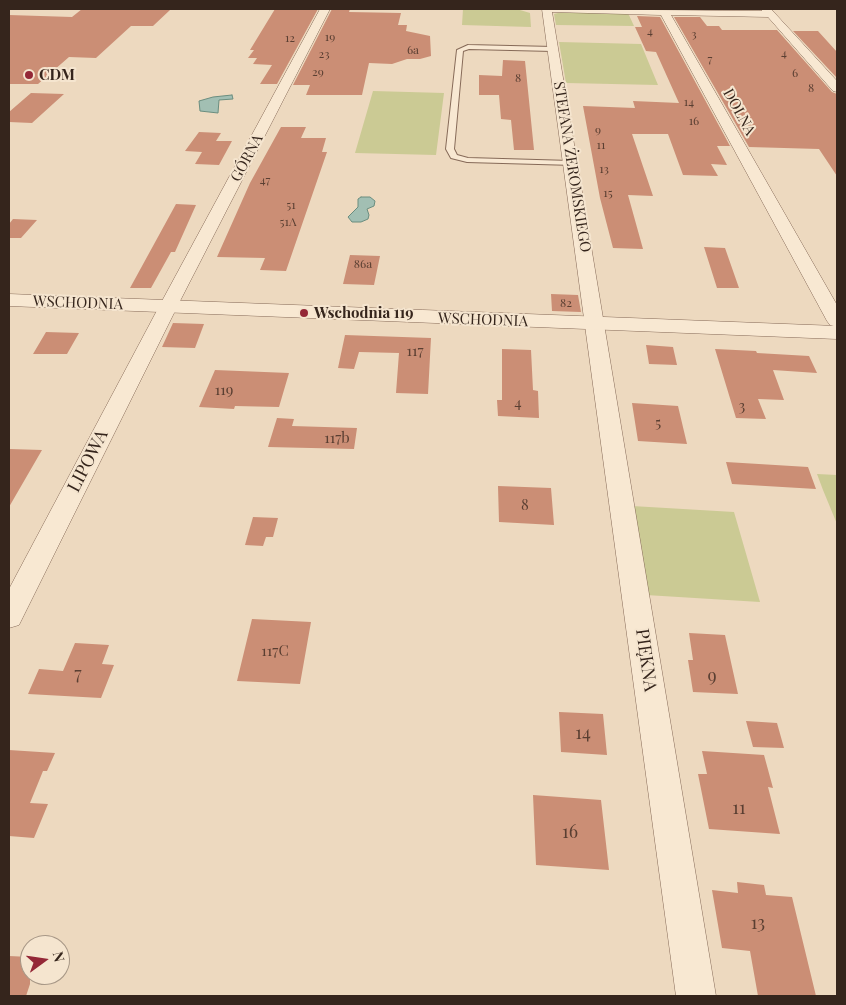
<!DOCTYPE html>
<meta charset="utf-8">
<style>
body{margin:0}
#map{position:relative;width:846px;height:1005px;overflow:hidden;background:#edd9bf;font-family:"Playfair Display",serif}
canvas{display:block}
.frame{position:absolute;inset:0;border:10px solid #35251c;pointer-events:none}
.north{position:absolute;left:20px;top:935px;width:50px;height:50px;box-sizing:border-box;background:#f5e5cf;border:1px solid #a89887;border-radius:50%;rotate:76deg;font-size:14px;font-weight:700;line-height:20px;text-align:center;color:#35251c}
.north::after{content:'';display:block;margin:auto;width:18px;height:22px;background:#942837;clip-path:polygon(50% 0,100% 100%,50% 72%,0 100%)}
</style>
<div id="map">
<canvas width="846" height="1005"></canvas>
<div class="frame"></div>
<div class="north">N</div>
</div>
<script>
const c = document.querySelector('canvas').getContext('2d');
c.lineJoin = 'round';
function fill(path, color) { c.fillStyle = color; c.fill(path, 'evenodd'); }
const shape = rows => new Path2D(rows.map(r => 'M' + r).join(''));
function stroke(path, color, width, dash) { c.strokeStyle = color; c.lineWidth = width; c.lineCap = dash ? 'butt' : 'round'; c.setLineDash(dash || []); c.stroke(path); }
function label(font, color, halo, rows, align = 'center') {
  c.font = font + ' "Playfair Display",serif'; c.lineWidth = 4; c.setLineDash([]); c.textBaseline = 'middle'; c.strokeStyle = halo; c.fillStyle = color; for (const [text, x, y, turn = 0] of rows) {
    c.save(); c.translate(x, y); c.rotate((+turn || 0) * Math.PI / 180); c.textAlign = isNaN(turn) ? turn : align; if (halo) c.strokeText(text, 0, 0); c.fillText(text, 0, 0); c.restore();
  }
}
const green = shape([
 [463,9,520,10,530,13,531,27,462,25],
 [562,12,628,13,634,26,556,25,554,14],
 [559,42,641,44,658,85,566,83],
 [373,91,444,93,436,155,355,153],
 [817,474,837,475,837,524,823,490],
 [632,506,734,512,760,602,646,595]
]);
const water = shape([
 [232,95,233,99,219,100,218,113,200,111,199,101,213,97,232,95],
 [361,197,370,197,375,201,374,206,367,209,369,215,368,219,361,222,352,222,348,217,358,207,358,199,361,197]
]);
const building = shape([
 [82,9,170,10,153,26,131,26,96,58,69,57,38,84,9,84,9,15,72,17],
 [275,9,318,9,277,84,260,84,272,65,253,64,257,58,248,58,254,50,250,50],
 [332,9,350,9,349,12,401,13,398,25,407,25,406,31,430,36,431,56,420,59,407,59,392,64,369,63,362,95,306,95,310,85,293,85],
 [637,16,660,17,730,146,717,146,727,165,711,164,718,176,683,175,668,134,632,134,653,196,628,195,643,249,613,248,600,198,583,106,635,108,633,101,679,103,656,52,646,51,635,27,642,27],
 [674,17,700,17,707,26,719,26,722,30,777,30,832,92,837,94,837,176,819,149,749,147],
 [793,31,818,31,837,52,837,78],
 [503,60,525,61,534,150,514,150,511,120,501,119,499,95,479,95,479,75,502,76],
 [31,93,64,94,32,123,9,122,9,112],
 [281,127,306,127,301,138,326,138,322,152,327,152,286,271,260,270,265,258,217,257,250,183],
 [199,132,221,133,216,141,232,141,219,165,195,164,202,152,185,151],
 [176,204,196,205,175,252,171,252,151,288,130,288],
 [13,219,37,220,21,238,9,238,9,224],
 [704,247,725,248,739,288,717,288],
 [350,255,380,256,374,285,343,284],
 [551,294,578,295,581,312,552,311],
 [173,323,204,324,195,348,162,347],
 [46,332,79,333,67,354,33,354],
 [345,335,431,338,428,394,396,393,399,353,359,352,354,369,338,368],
 [646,345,673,347,677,365,649,364],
 [502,349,531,350,533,390,538,391,539,418,498,416,497,400,502,400],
 [715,349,756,351,757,353,809,356,817,373,773,370,784,400,758,399,766,419,736,418],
 [215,370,289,373,279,407,235,406,234,409,199,407],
 [632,403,678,406,687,444,638,441],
 [277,418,294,419,292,426,357,428,354,449,268,447],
 [9,449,42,450,9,507],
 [726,462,808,467,816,489,732,484],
 [498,486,551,488,554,525,499,522],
 [253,517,278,518,273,537,266,537,263,546,245,545],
 [252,619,311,622,300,684,237,681],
 [689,633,725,635,738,694,693,692,688,660,693,660],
 [75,643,109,645,102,664,114,665,101,698,28,694,39,669,63,671],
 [559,712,603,714,607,755,561,752],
 [746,721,777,723,784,748,753,747],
 [9,750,55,753,47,771,43,771,30,803,48,804,34,838,9,836],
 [702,751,764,755,773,788,768,787,780,834,709,829,698,774,707,774],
 [533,795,601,800,609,870,536,865],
 [737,882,764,885,766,895,792,897,816,996,758,996,750,951,722,948,712,890,738,893],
 [9,956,30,957,30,984,26,996,9,996]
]);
const service = shape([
 [468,45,553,47,556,49,553,51,469,49,463,51,454,149,457,155,468,158,571,161,575,163,574,165,467,162,451,158,446,149,457,50,468,45]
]);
const minor = shape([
 [320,9,330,9,180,301,19,625,9,628,9,589,162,301,320,9],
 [542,9,762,11,761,9,771,9,837,81,837,92,833,91,768,17,671,15,837,305,837,327,830,325,827,321,661,15,552,12,716,996,676,996,542,9]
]);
const tertiary = shape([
 [9,294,837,326,837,339,9,306,9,294]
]);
const markers = [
 [29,75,5,"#942837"],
 [304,313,5,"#942837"]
];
const farNumbernames = [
 ["4",650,31],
 ["3",694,34],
 ["19",330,37],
 ["12",290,38],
 ["6a",413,50],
 ["4",784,53],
 ["23",324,54],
 ["7",710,59],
 ["29",318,72],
 ["6",795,73],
 ["8",518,78],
 ["8",811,88],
 ["14",689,102],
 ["16",694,121],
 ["9",598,130],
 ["11",601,145],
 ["13",604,169],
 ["47",265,180],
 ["15",608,193],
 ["51",291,205],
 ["51A",288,222],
 ["86a",363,264],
 ["82",566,303]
];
const farPoinames = [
 ["CDM",39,75],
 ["Wschodnia 119",314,313]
];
const farStreetnames = [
 ["DOLNA",739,112,61],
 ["GÓRNA",247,158,-62],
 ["STEFANA ŻEROMSKIEGO",572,167,81],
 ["WSCHODNIA",78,303,2],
 ["WSCHODNIA",483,320,2]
];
const numberNames = [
 ["117",415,351],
 ["119",224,390],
 ["4",518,403],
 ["3",742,406],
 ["5",658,423],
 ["117b",337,438],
 ["8",525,505],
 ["117C",275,651]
];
const streetNames = [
 ["LIPOWA",88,461,-63],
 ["PIĘKNA",646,660,82]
];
const nearNumbernames = [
 ["7",78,674],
 ["9",712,676],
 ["14",583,733],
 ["11",739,808],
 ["16",570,832],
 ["13",758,923]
];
fill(green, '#cbca94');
fill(water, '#a2bfb3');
stroke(water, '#6a8d7f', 1);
fill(building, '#cb8e75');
stroke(service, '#866a58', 2);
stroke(minor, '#866a58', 1);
stroke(tertiary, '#866a58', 1);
fill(service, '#f8e8d2');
fill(minor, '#f8e8d2');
fill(tertiary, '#f8e8d2');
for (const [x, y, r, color] of markers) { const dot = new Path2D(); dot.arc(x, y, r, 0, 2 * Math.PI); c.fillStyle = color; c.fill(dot); stroke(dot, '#f5e5cf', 2); }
label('12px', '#5a3f32', null, farNumbernames);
label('bold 15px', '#35251c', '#f5e5cf', farPoinames, 'left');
label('15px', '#35251c', '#f5e5cf', farStreetnames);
label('15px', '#5a3f32', null, numberNames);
label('18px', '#35251c', '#f5e5cf', streetNames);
label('18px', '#5a3f32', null, nearNumbernames);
</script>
